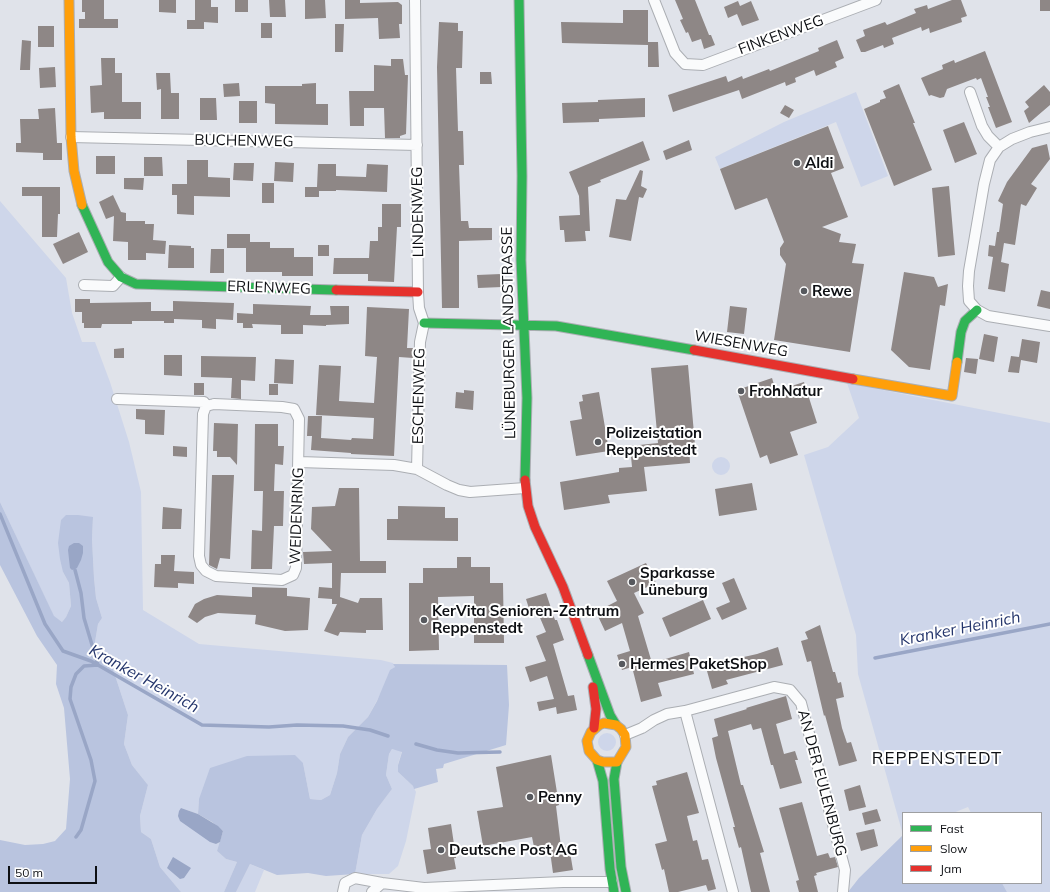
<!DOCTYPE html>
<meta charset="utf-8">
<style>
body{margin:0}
#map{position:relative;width:1050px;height:892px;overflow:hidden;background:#e0e3ea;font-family:Mulish,sans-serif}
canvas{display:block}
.legend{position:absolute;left:902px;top:812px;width:140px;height:72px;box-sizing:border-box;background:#fff;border:1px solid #9e9fa1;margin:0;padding:5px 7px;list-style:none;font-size:12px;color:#0d0f13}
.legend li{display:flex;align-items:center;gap:8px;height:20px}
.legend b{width:20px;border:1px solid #9e9fa1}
.scale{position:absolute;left:8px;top:866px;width:89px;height:18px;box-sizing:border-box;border:2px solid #0d0f13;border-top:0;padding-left:5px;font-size:12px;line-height:14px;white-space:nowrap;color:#0d0f13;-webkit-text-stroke:3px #fff;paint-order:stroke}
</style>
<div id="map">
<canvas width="1050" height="892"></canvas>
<ul class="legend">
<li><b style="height:5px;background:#30b455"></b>Fast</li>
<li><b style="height:5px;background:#ff9f0a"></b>Slow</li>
<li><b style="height:5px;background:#e5322d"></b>Jam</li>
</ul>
<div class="scale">50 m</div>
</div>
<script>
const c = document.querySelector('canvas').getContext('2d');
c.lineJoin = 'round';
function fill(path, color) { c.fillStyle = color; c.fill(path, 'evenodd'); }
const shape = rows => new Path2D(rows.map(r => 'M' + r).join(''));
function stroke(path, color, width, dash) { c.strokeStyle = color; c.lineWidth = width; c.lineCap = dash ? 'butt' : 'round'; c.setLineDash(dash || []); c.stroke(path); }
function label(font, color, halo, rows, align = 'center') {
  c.font = font + ' Mulish,sans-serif'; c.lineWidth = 4; c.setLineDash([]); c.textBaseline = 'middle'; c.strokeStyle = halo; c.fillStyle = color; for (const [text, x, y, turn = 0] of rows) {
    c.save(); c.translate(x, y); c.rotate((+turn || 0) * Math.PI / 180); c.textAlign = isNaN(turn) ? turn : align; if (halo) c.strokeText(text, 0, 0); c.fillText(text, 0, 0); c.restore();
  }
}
const green = shape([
 [856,92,888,176,861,187,836,122,720,169,715,157,784,122],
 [0,201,66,278,72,313,82,342,95,342,110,382,129,442,141,492,143,610,199,644,381,660,393,663,395,667,368,717,348,737,340,754,337,773,330,795,321,800,310,799,303,763,199,799,198,814,181,808,216,844,220,842,217,851,226,859,237,862,224,892,181,892,160,867,151,839,141,832,140,816,148,785,132,765,124,744,128,715,110,660,94,648,98,624,102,618,96,598,94,578,92,539,93,517,63,572,69,583,71,606,66,617,62,622,54,617,0,502],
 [847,383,1050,423,1050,892,1007,892,1002,883,1041,883,1041,813,971,813,968,807,953,813,903,813,903,835,858,674,856,635,804,455,828,447,859,418],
 '712 466a9 9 0 1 1 18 0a9 9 0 1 1-18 0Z',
 '598 742a9 9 0 1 1 18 0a9 9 0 1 1-18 0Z',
 [392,749,402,751,398,764,398,772,413,786,416,792,406,841,398,866,389,874,355,874,362,835,377,809,392,789,386,775,389,754],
 [250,864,264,870,255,892,236,892]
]);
const forest = shape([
 [0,502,54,616,62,622,66,617,71,606,69,583,63,572,60,559,58,543,61,520,66,515,78,515,93,517,92,539,94,578,96,598,102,618,98,624,94,648,110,660,128,715,124,744,132,765,148,785,140,816,141,832,151,839,160,867,181,892,0,892,0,840,25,845,43,844,55,841,66,829,70,779,64,708,56,684,57,665,37,636,0,565],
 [393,664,507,665,509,705,506,745,444,764,443,768,436,769,438,782,414,789,413,786,398,772,398,765,402,752,392,749,389,754,386,775,392,789,377,809,362,835,355,874,326,876,308,873,277,875,250,864,236,892,224,892,237,862,226,859,217,851,223,831,212,822,198,814,199,799,210,768,247,756,295,755,303,763,310,799,321,800,330,795,337,773,340,754,348,737,368,717,377,701,390,670,395,667],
 [903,835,903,883,1002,883,1007,892,848,892,859,878]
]);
const water = shape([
 [74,543,79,543,83,546,83,553,81,560,77,568,72,570,70,568,68,550,69,546],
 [181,808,198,814,218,826,223,831,220,842,216,844,210,842,180,821,178,816,179,811],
 [173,857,191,868,184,878,180,879,167,868]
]);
const stream = shape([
 [0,514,45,624,63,651,91,661,202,725,269,727,297,725,343,726,370,730,388,736],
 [75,570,81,593,84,618,98,665,84,666,76,674,71,687,70,699,91,760,95,781,81,830,76,837],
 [875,658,1050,624],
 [416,744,437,750,458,753,500,752]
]);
const building = shape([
 [82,0,104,0,104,19,118,19,118,28,79,28,79,19,85,19,85,12,82,12],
 [159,0,176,0,176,13,159,12],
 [195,0,211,0,211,7,218,7,218,23,204,22,204,29,187,29,187,20,195,20],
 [235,0,248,0,248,12,235,12],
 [269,0,285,0,286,17,270,17],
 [305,0,325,0,326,18,305,19],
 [345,0,360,0,360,3,398,2,402,5,402,24,399,24,400,38,379,39,378,18,345,19],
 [675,0,695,0,709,35,711,35,715,45,704,49,701,39,692,42,688,32,686,33,680,20,683,19],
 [952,0,961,0,967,16,961,18,962,22,930,33,929,28,922,31,921,27,892,38,894,44,884,48,883,45,865,52,861,52,856,40,865,36,863,30,885,22,887,25,916,13,914,9,927,5,928,9],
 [1040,0,1050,0,1050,11,1040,11],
 [738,1,740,6,751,1,759,20,742,26,737,14,728,18,724,7],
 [623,10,648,10,648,42,658,42,659,67,648,67,648,45,562,43,561,22,623,23],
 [439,22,458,23,458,31,463,31,462,68,456,68,458,131,463,131,464,165,459,165,461,221,468,221,469,228,492,228,492,240,459,241,459,308,442,308,437,67],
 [261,23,272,23,272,38,261,38],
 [335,24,344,24,343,52,335,52],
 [38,26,54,26,54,47,38,47],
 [22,40,31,41,30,70,20,70],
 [837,40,844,58,835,62,837,67,816,76,814,70,795,78,796,82,786,86,785,82,742,99,739,90,673,112,668,95,726,76,728,82,742,76,743,79,769,69,770,71,819,51,818,48],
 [985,51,1012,122,996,128,988,107,990,107,986,97,988,97,981,78,977,80,976,78,947,89,944,97,940,98,931,95,929,96,921,78,943,69,942,65,954,60,955,63],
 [101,58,115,58,115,73,122,73,122,102,141,102,141,119,104,119,104,112,91,113,90,86,102,85],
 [391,59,403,59,405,75,408,75,406,134,400,136,400,138,385,138,384,108,364,108,364,126,350,126,349,91,374,91,374,65,391,66],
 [55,67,56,87,40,88,39,68],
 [480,72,491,72,492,84,480,84],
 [156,73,170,73,171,93,179,93,179,119,161,119,161,89,157,90],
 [239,83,240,96,224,97,223,84],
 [316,83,316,104,328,104,328,125,275,124,275,104,265,103,265,86,302,86,302,84],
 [899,84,915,123,913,123,932,170,894,186,864,109,880,102,880,100,886,98,883,91],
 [1044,85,1050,92,1050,105,1029,123,1024,111,1029,107,1025,102],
 [200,98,216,98,217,120,200,120],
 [645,98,645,117,599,119,599,122,563,123,562,103,598,102,598,100],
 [239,101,257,101,257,123,239,123],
 [785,105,794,110,789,118,780,113],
 [55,108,57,143,62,143,62,160,43,160,43,153,16,152,16,143,21,143,20,119,39,119,38,109],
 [964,122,977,154,955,163,943,130],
 [828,126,844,168,831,173,848,217,822,227,841,234,839,242,856,244,852,263,864,264,850,352,774,340,786,264,780,255,780,248,784,242,767,198,735,210,720,169],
 [689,140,692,150,666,160,663,151],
 [643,141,650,160,600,180,601,182,588,187,590,231,585,231,586,241,565,242,564,230,560,230,559,216,580,215,579,196,569,172],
 [1047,144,1050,159,1031,184,1037,188,1026,206,1021,204,1015,245,1004,243,1001,262,1009,264,1005,292,988,289,993,257,988,256,989,245,995,246,997,232,999,232,1003,204,998,201,1007,182,1032,148],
 [96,156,115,156,115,174,96,174],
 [144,157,162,157,163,176,144,176],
 [187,160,208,160,208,177,230,178,230,197,194,196,194,215,177,214,177,195,172,195,172,184,187,184],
 [275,162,294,163,293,182,274,181],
 [234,163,254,163,253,181,233,180],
 [318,164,336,164,336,176,366,177,367,164,388,165,387,192,336,190,336,191,319,191,319,197,305,197,305,187,317,187],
 [640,170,643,171,641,186,647,189,643,198,639,197,631,241,609,237,616,199,626,200],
 [124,178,144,178,143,190,124,189],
 [262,183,274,183,274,203,262,203],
 [949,186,955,255,938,257,932,188],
 [22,187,60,187,60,214,58,214,57,237,42,237,42,196,22,196],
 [113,195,121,212,126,213,126,221,145,221,145,224,154,224,153,240,166,241,165,254,146,253,146,260,128,260,128,242,113,241,114,216,106,219,99,202],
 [382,204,401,204,401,227,397,227,394,282,368,281,368,274,333,274,334,258,369,258,370,241,378,241,378,227,382,227],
 [79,232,88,252,63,264,53,244],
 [227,234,250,234,250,242,270,242,270,248,294,248,294,257,313,257,313,276,282,276,282,272,246,272,246,248,227,248],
 [169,245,191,246,191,248,194,248,194,268,168,268],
 [318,245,329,245,329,256,318,256],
 [211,249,224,249,224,273,210,273],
 [904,272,934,277,938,287,948,284,945,306,940,305,930,370,909,367,891,350],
 [501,274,502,287,478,288,477,275],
 [1041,290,1050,292,1050,309,1037,306],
 [75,299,90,299,90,303,151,302,151,311,173,311,173,301,234,303,233,320,216,319,216,329,202,328,202,320,174,319,174,323,164,323,164,321,132,321,132,324,102,324,101,328,84,328,84,323,82,323,82,312,75,312],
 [253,304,311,306,310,315,331,315,330,306,349,306,349,324,326,325,326,326,303,325,303,334,281,334,281,325,252,324,253,328,243,328,243,323,237,323,237,313,253,314],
 [730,306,747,308,744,334,727,332],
 [367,307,409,309,407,348,413,348,413,358,399,357,394,456,351,454,351,453,311,450,312,436,307,436,308,416,322,416,321,438,351,440,352,438,373,439,374,418,316,415,319,365,341,366,339,401,374,403,377,357,365,356],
 [984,334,998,337,994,362,979,359],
 [1022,339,1040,342,1037,363,1021,360,1019,373,1008,372,1011,356,1019,357],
 [124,348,124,358,114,358,114,349],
 [164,355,182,355,182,376,164,375],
 [201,356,256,357,255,381,241,380,241,399,231,398,232,378,201,377],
 [966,358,978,359,976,374,964,372],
 [275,359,294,360,293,384,274,383],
 [688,365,695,445,689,445,690,463,644,467,647,491,608,495,610,503,564,510,560,482,619,472,619,468,632,467,630,446,658,443,651,368],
 [772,378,776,391,804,382,817,423,790,432,798,455,770,464,767,455,760,458,737,390],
 [194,383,204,383,204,395,194,395],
 [269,384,278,384,278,395,269,395],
 [464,390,474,391,473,410,455,408,456,392,464,393],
 [599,392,609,451,576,456,570,421,582,419,579,402,583,401,582,395],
 [136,409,165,410,164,435,145,434,145,420,136,419],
 [214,423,238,424,237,465,230,457,217,457,217,451,213,451],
 [255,424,278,424,278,446,284,446,283,465,275,464,274,491,284,491,283,526,274,526,272,569,251,569,252,530,262,531,263,491,254,491],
 [173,446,187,447,187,457,173,456],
 [212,475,234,475,230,559,220,558,217,569,209,565],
 [752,483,757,510,719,516,715,489],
 [339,488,359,488,360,561,386,561,386,573,341,573,340,597,358,603,360,598,382,598,383,630,366,630,366,633,340,632,338,636,324,631,337,604,332,604,332,599,318,598,319,587,332,588,332,563,304,564,303,552,332,551,311,529,312,507,335,506],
 [398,506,445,507,445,518,458,518,458,541,387,540,387,519,398,519],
 [163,507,182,509,181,529,162,529],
 [161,555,175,555,174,571,194,572,194,584,178,583,178,588,154,587,155,564,161,564],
 [457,557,471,557,471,567,490,567,490,583,503,583,504,643,474,643,474,596,438,597,439,650,409,651,409,583,423,583,423,568,457,568],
 [646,563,656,583,634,593,644,613,638,616,652,663,689,652,694,674,658,683,662,696,641,702,632,667,622,670,617,655,630,651,622,623,605,631,596,612,617,601,607,581],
 [734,578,747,609,722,620,716,608,730,602,722,583],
 [252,587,287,588,287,596,310,598,308,630,285,631,255,624,256,615,218,613,205,617,197,623,188,617,195,604,204,599,217,595,252,597],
 [546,593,555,620,557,620,564,640,553,644,568,696,574,695,577,710,557,714,556,707,539,711,537,702,554,699,547,676,530,682,525,667,546,661,536,636,546,632,538,613,531,615,526,599],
 [703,600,711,619,670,637,662,618],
 [820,625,833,672,835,672,838,683,841,682,844,697,836,699,842,728,847,743,851,742,857,761,839,766,825,715,824,716,811,661,807,662,801,641,808,639,805,632],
 [778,647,783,665,726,680,728,684,712,689,707,671,727,666,726,661,757,654],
 [786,696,792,719,776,724,784,754,795,751,798,760,795,760,802,783,780,789,773,765,771,765,761,728,753,730,751,724,728,731,741,785,743,785,764,852,760,853,770,892,751,892,741,847,739,848,733,827,735,827,716,758,712,738,718,736,714,719,747,709,746,708],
 [551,755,559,805,556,806,561,847,569,846,573,870,553,873,549,844,534,847,532,837,483,846,477,811,503,807,496,767],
 [687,772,699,813,687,816,693,841,697,840,702,860,708,859,716,889,708,891,706,885,678,892,669,892,664,869,662,870,655,844,667,841,652,786,657,785,656,781],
 [860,785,866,807,849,811,844,790],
 [802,802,817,856,828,853,830,858,835,857,838,867,816,873,817,875,814,876,818,892,799,892,796,881,799,880,779,808],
 [877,809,881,821,865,825,862,813],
 [451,824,456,858,454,858,456,869,427,874,423,850,431,849,428,828],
 [874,829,878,846,861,851,856,833]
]);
const street = shape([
 [415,0,418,292,419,308,424,323,420,342,417,469],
 [654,0,675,53,685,64,703,65,876,0],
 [970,92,982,126,988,136,999,147],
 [1050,127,1030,132,1012,139,999,147,990,160,984,184,969,271,968,286,969,301,977,310,988,316,1050,326],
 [71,137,417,145],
 [84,285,113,286,121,277],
 [117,399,204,402,206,406],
 [214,404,282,407,294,409,299,419,296,568,293,575,282,580,216,576,206,571,201,565,199,556,203,414,206,406,214,404],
 [299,462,394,465,417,469,447,485,459,490,470,492,525,488],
 [685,711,774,687,790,690,801,703,845,870,843,892],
 [625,735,642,728,654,720,667,714,685,711,733,892],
 [343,892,345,883,355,878,382,883,424,888,563,882,612,882],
 [372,892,382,883]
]);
const fast = shape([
 [519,0,522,176,521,260,527,398,525,480],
 [82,205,108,262,121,277,136,284,336,290],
 [424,323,556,326,694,350],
 [957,362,961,332,965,321,977,310],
 [588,655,610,715,616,725],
 [597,760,603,781,610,869,614,892],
 [617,762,614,779,621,867,626,892]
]);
const slow = shape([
 [69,0,71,137,74,171,82,205],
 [853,379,952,396,957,362],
 [604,723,616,725,621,729,625,735,626,747,617,762,603,762,597,760,589,751,587,741,591,732,599,725,604,723]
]);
const jam = shape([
 [336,290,418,292],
 [694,350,853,379],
 [525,480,528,506,535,527,563,587,588,655],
 [593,687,596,709,594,728]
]);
const markers = [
 [797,163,4,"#57595e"],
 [804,291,4,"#57595e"],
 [741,391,4,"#57595e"],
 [598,442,4,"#57595e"],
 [632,582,4,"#57595e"],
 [424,620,4,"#57595e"],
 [622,664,4,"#57595e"],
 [530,797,4,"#57595e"],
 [441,850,4,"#57595e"]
];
const streetNames = [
 ["FINKENWEG",781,35,-20],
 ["BUCHENWEG",244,141,1],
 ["LINDENWEG",418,212,-91],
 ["ERLENWEG",269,288,2],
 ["LÜNEBURGER LANDSTRASSE",509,333,-91],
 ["WIESENWEG",741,344,10],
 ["ESCHENWEG",419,396,-89],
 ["WEIDENRING",297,516,-88],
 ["AN DER EULENBURG",822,783,75]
];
const poiNames = [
 ["Aldi",805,163],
 ["Rewe",812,291],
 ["FrohNatur",749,391],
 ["Polizeistation",606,433],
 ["Reppenstedt",606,450],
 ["Sparkasse",640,573],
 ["Lüneburg",640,590],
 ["KerVita Senioren-Zentrum",432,611],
 ["Reppenstedt",432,628],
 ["Hermes PaketShop",630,664],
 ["Penny",538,797],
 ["Deutsche Post AG",449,850]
];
const waterNames = [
 ["Kranker Heinrich",960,629,-11],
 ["Kranker Heinrich",144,679,29]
];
const quarterNames = [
 ["REPPENSTEDT",937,759]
];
fill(green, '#ced6ea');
fill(forest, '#b9c4df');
fill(water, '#99a6c6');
stroke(stream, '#99a6c6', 3.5);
fill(building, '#8e8786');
stroke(street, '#abaeb3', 12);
stroke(fast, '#abaeb3', 11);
stroke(slow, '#abaeb3', 11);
stroke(jam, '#abaeb3', 11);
stroke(street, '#fafbfc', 10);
stroke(fast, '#30b455', 9);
stroke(slow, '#ff9f0a', 9);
stroke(jam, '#e5322d', 9);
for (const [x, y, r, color] of markers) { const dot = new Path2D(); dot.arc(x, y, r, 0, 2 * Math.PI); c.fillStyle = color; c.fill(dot); stroke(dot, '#fff', 1.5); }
label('15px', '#0d0f13', '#fff', streetNames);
label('bold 15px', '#0d0f13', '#fff', poiNames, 'left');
label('italic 16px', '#25366c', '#fff', waterNames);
c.letterSpacing = '1px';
label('17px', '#0d0f13', '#fff', quarterNames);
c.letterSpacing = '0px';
</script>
